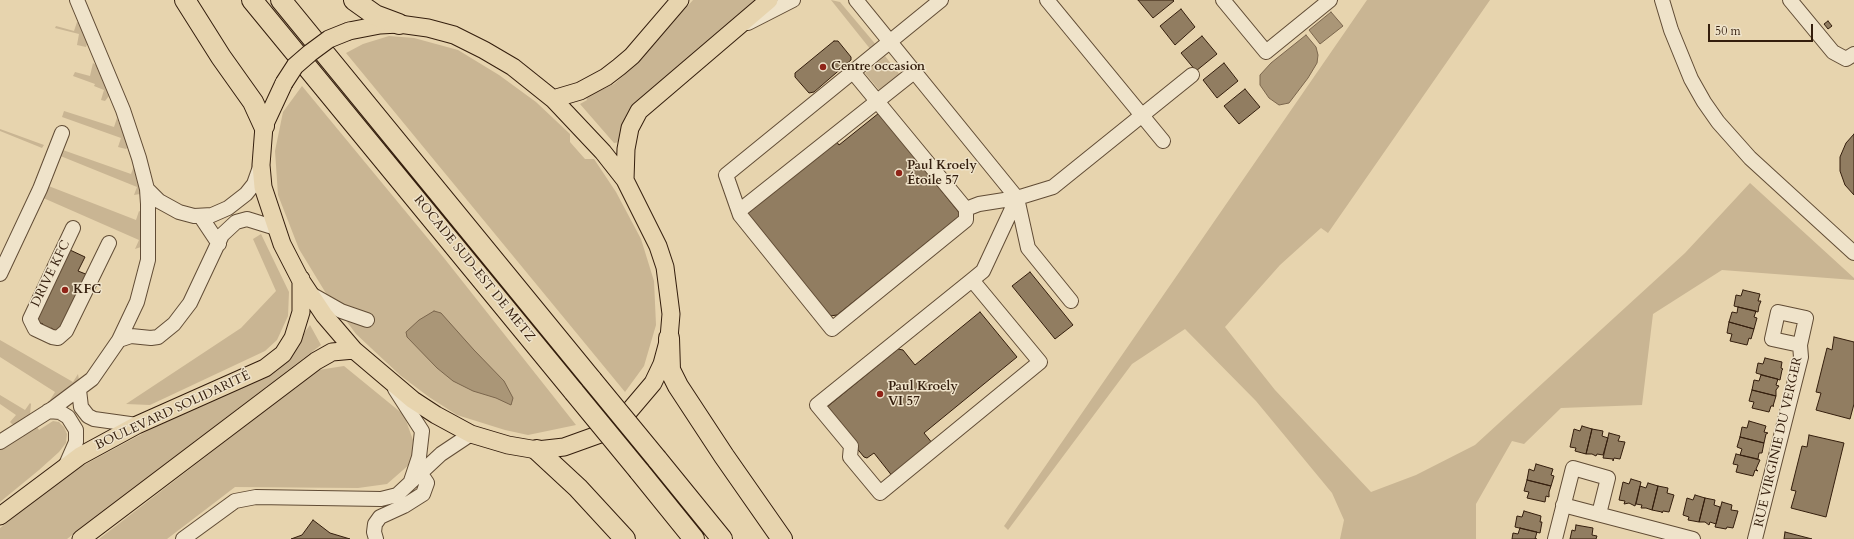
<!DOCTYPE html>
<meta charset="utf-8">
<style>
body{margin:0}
#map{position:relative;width:1854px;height:539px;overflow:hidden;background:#e7d4ae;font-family:Cardo,serif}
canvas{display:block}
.scale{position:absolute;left:1708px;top:24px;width:105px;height:18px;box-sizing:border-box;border:2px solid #341e0d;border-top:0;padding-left:5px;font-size:12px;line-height:14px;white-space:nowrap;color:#341e0d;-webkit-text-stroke:3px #efe3ca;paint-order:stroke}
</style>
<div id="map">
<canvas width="1854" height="539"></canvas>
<div class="scale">50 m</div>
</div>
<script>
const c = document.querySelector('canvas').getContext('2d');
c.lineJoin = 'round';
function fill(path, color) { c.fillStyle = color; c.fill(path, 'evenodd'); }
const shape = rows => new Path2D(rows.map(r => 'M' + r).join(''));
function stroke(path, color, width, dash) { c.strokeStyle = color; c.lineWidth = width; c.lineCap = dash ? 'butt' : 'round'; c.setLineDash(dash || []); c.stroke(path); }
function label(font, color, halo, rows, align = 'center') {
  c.font = font + ' Cardo,serif'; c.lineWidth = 3; c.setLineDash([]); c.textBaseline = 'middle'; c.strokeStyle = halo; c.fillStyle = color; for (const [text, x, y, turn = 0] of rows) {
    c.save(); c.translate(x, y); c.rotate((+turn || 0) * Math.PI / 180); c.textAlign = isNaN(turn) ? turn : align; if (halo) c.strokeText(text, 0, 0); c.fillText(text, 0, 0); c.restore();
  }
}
const green = shape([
 [693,0,760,0,620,142,614,143,580,104,587,100,586,97,614,84,633,67],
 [831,0,840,2,845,8,877,46,871,50],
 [1367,0,1490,0,1328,233,1321,228,1280,265,1225,327,1275,390,1371,492,1416,475,1475,445,1685,253,1750,183,1854,278,1854,280,1722,270,1653,314,1642,405,1561,408,1524,444,1512,441,1476,504,1476,539,1340,539,1344,520,1332,493,1256,401,1185,329,1132,364,1008,530,1004,526],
 [77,22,79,22,87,44,86,47,77,45,79,34,55,28,56,26,74,31],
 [389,36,414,38,458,50,499,75,536,102,570,134,570,142,585,159,594,159,616,192,641,239,654,281,656,325,644,366,625,392,346,53,363,44],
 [885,56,900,75,879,90,865,73],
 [93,63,96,65,109,96,105,101,101,100,104,90,94,86,95,84,73,76,75,72,90,76],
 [302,86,444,258,576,425,528,435,505,430,457,415,429,397,401,376,356,334,327,295,299,249,278,195,275,151,283,112],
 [64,111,114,127,117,118,128,147,126,149,118,147,121,138,62,117],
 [0,129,44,145,42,148,0,131],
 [60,149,131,174,134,166,140,194,134,195,137,187,58,155],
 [46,185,136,220,139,211,141,212,141,247,135,249,139,240,41,197],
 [261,234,289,292,288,316,277,340,265,351,150,405,126,404,241,328,276,291,253,239],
 [310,325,321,345,67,539,0,539,0,528,71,472,179,414,277,369],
 [0,340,73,382,78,374,79,380,54,400,50,400,55,392,0,357],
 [344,366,404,415,413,440,411,463,387,484,358,488,235,487,167,539,99,539,318,370],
 [0,395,25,410,30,403,31,404,30,415,15,424,12,424,10,422,16,415,0,404],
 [53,421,59,422,64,427,67,434,66,443,59,452,39,470,0,502,0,450,37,427,39,430]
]);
const water = shape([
 [1331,12,1343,26,1320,44,1309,30,1331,12],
 [1306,35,1316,47,1318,55,1317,63,1308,78,1289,103,1279,105,1269,98,1260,85,1260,75,1271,63,1306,35],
 [434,311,441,313,474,350,504,381,513,398,511,405,496,398,473,391,453,381,437,368,407,337,406,332,419,320,434,311]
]);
const building = shape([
 [1138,0,1173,0,1174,1,1153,18,1138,0],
 [1181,9,1195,27,1175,45,1160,26,1181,9],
 [1828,21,1832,26,1828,29,1824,24,1828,21],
 [1202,36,1217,54,1196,71,1181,53,1202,36],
 [834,41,838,41,851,57,851,60,814,92,809,93,795,77,795,73,834,41],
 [1224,63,1238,81,1217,98,1203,80,1224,63],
 [1245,89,1260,107,1239,124,1224,106,1245,89],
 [879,113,961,215,837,315,830,316,746,212,836,141,839,145,879,113],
 [1854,134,1854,195,1845,185,1840,171,1840,157,1846,143,1854,134],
 [70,250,85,257,78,271,88,275,59,333,51,328,49,331,42,327,43,324,35,321,70,250],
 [1030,272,1073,325,1055,339,1012,286,1030,272],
 [1743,290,1760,294,1758,301,1761,301,1759,306,1758,312,1734,306,1736,295,1741,296,1743,290],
 [1738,307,1756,311,1754,317,1757,318,1754,329,1729,322,1732,312,1737,313,1738,307],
 [980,312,1017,357,924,433,933,444,893,477,874,453,867,458,864,457,827,412,827,407,898,349,903,350,915,365,980,312],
 [1729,322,1754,329,1751,339,1749,338,1747,345,1730,341,1732,334,1727,333,1729,322],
 [1834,337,1854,342,1854,404,1850,419,1816,410,1821,393,1816,392,1827,348,1832,350,1834,337],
 [1765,358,1782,362,1781,368,1783,369,1782,370,1780,380,1756,373,1758,363,1763,364,1765,358],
 [1761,375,1778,379,1776,385,1779,386,1776,390,1776,396,1752,390,1754,380,1759,381,1761,375],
 [1752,390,1776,396,1773,406,1774,406,1771,406,1769,412,1752,408,1754,402,1749,401,1752,390],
 [1749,421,1766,426,1764,432,1768,433,1766,434,1764,443,1740,437,1742,427,1747,428,1749,421],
 [1582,426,1592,429,1586,454,1575,451,1576,448,1570,447,1574,429,1580,431,1582,426],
 [1592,429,1603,431,1602,436,1608,438,1603,455,1597,454,1596,456,1592,454,1586,454,1592,429],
 [1609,433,1620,436,1618,441,1625,442,1620,459,1614,458,1613,461,1613,459,1603,458,1609,433],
 [1809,435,1844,443,1826,517,1791,508,1796,491,1791,490,1802,446,1807,447,1809,435],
 [1740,437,1764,443,1762,453,1759,453,1758,459,1740,455,1742,449,1737,447,1740,437],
 [1736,454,1760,460,1756,469,1758,471,1755,470,1753,476,1736,472,1738,465,1733,464,1736,454],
 [1536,464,1553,469,1551,475,1554,476,1551,486,1527,480,1529,469,1534,471,1536,464],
 [1631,479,1641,482,1635,506,1629,503,1624,504,1625,501,1619,500,1623,482,1629,484,1631,479],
 [1527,480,1551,486,1549,492,1549,497,1546,496,1545,502,1527,498,1529,492,1524,491,1527,480],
 [1648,483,1658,486,1652,510,1646,508,1641,508,1642,505,1636,504,1640,486,1646,488,1648,483],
 [1658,486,1668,488,1667,493,1674,495,1669,512,1663,511,1662,513,1662,512,1652,510,1658,486],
 [1695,495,1705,498,1699,522,1688,520,1689,517,1683,515,1687,498,1693,500,1695,495],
 [1705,498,1715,500,1714,505,1720,507,1716,524,1710,522,1709,525,1705,522,1699,522,1705,498],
 [1722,502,1732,505,1731,510,1738,511,1733,528,1727,527,1726,529,1715,527,1722,502],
 [1524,511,1541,516,1540,522,1542,522,1540,533,1515,527,1517,516,1522,517,1524,511],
 [313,520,330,533,350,539,291,539,302,535,313,520],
 [1576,525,1593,528,1592,535,1597,536,1596,539,1570,539,1572,530,1575,531,1576,525],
 [1520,528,1537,532,1535,539,1537,539,1512,539,1513,533,1518,534,1520,528],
 [1785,532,1812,539,1784,539,1785,532]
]);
const minor = shape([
 [856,0,1017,198,1028,248,1071,301],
 [1047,0,1163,141],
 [1223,0,1266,52,1330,0],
 [1662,0,1671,30,1691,79,1704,102,1718,122,1750,158,1854,253],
 [1790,0,1833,52,1846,59,1854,54],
 [748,23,793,0],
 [853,72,966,209,966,220,832,329,740,215,726,175,941,0],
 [147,189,159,201,179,212,194,216,212,215,228,208,246,194,254,184,260,167],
 [966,209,979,204,1017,198,1053,187,1192,75],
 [739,211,914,72],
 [202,216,203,220,219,244],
 [73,228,30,319,35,329,52,337,58,338,66,331,109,243],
 [0,274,40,189,62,133],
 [972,280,1040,362,880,493,850,457,851,446,817,405,972,280,983,271,1017,198],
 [311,294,341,311,367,320],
 [119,340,131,336,151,338,158,337,174,324,190,303,222,235,236,222,247,219,276,228],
 [395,389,422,431,419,457,411,481],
 [79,390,81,407,88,416,94,419,137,425],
 [48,411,60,412,68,417,76,430,76,442,65,467],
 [0,442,52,409,92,379,119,340,137,302,148,260,148,204,147,189,139,158,123,110,77,0],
 [1563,505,1693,539],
 [183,539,235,501,256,497,381,499,397,495,441,454,471,434],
 [376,539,374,532,375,524,380,517,404,506,423,494,427,483,421,474],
 [1555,539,1573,468,1608,478,1599,514],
 [1755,539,1801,357,1800,345,1806,318,1778,312,1772,339,1800,345]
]);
const major = shape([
 [284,83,264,126,261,165,263,187,282,244,300,279,324,315,354,350,413,400,436,415,471,434,508,445,537,450,564,447,603,433,625,416,653,383,662,364,669,338,671,314,665,267,658,246,625,180,603,152,553,99,513,67,484,50,454,35,428,28,399,24,380,25,349,31],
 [553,99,580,91,606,77,619,67,632,56,680,0],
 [625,180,626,149,630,128,639,111,769,0],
 [0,516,80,456,137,425,265,368,283,354,293,338,301,312,301,279],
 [81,539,316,361,332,352,354,350]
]);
const highway = shape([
 [185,0,221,57,253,102,264,126],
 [252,0,574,392],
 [281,0,592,380],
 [354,0,375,15,399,24],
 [669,338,670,370,678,386,724,456,782,539],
 [537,450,578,488,625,539],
 [657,459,722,539],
 [639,471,694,539]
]);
const majorBridge = shape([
 [284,83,295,66,310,53,329,39,349,31]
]);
const highwayBridge = shape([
 [592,380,657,459],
 [574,392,639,471]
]);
const markers = [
 [823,67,4,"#8f2418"],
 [899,173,4,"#8f2418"],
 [65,290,4,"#8f2418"],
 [880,394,4,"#8f2418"]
];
const poiNames = [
 ["Centre occasion",831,67],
 ["Paul Kroely",907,166],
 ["Étoile 57",907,181],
 ["KFC",73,290],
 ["Paul Kroely",888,387],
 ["VI 57",888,402]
];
const streetNames = [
 ["ROCADE SUD-EST DE METZ",474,269,51],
 ["DRIVE KFC",51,274,-64],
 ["BOULEVARD SOLIDARITÉ",173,411,-25],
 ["RUE VIRGINIE DU VERGER",1779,442,-77]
];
fill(green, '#c9b593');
fill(water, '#aa9677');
stroke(water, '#7b664d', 1);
fill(building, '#917d61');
stroke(building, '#341e0d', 1);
stroke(minor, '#614c35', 16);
stroke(major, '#341e0d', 19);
stroke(highway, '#341e0d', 22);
stroke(minor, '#efe3ca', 14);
stroke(major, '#e7d4ae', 17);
stroke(highway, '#e7d4ae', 20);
stroke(majorBridge, '#341e0d', 19, []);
stroke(highwayBridge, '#341e0d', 22, []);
stroke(majorBridge, '#e7d4ae', 17);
stroke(highwayBridge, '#e7d4ae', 20);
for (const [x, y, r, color] of markers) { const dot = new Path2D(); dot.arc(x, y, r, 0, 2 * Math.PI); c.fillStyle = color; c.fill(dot); stroke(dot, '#efe3ca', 1.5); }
label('bold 13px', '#341e0d', '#efe3ca', poiNames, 'left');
label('13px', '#341e0d', '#efe3ca', streetNames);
</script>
